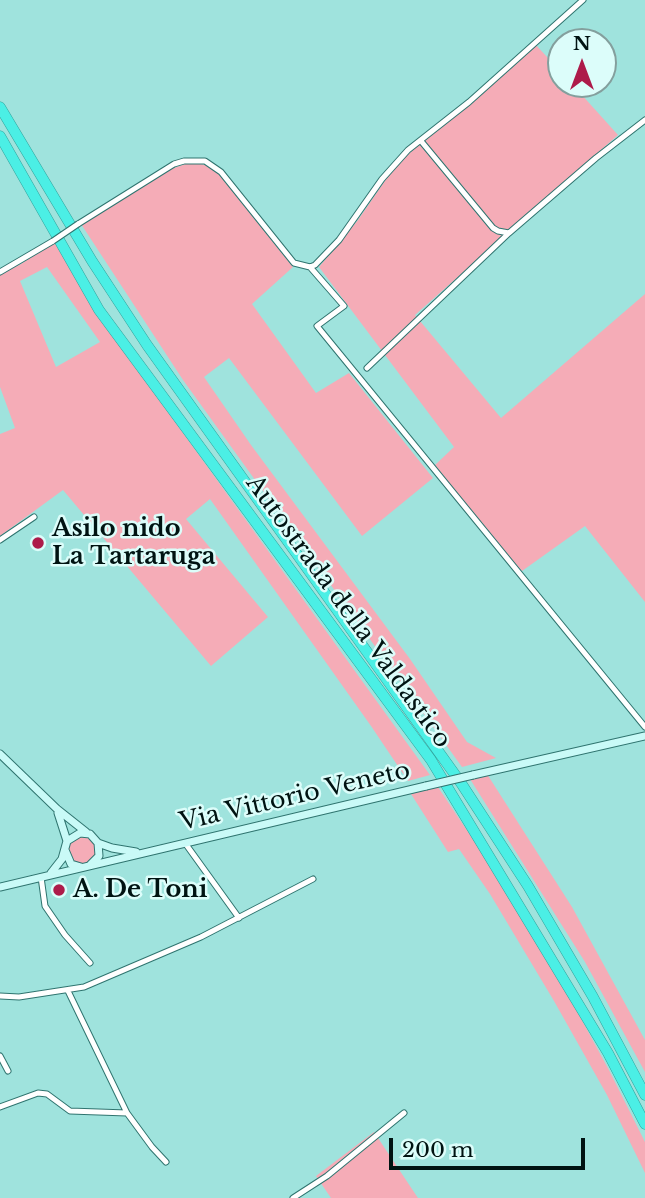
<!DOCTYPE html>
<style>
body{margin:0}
#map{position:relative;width:645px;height:1198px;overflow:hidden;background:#9fe3dd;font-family:"Libre Baskerville",serif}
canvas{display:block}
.north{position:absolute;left:547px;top:28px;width:70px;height:70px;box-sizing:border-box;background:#dcfdfa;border:2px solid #849f9d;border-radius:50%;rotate:0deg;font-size:19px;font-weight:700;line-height:28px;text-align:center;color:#001312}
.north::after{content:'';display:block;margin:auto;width:24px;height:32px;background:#ad1b4a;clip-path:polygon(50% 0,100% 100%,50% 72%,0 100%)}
.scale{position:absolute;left:389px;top:1138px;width:196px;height:32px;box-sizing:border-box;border:4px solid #001312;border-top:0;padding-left:9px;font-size:21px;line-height:24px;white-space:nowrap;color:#001312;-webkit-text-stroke:5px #dcfdfa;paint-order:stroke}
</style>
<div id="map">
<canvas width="645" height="1198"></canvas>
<div class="north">N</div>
<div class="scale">200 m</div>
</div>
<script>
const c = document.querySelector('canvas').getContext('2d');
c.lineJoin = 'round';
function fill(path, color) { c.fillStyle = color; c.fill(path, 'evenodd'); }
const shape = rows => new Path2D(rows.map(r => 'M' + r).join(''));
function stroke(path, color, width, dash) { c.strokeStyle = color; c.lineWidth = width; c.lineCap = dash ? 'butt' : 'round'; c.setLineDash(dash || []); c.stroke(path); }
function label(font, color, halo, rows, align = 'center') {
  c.font = font + ' "Libre Baskerville",serif'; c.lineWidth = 5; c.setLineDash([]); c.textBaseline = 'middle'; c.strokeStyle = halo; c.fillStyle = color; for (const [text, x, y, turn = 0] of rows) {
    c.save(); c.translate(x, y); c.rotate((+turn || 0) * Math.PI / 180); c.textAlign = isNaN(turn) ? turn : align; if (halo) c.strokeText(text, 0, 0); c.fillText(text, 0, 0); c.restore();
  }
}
const green = shape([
 [535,44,561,72,561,84,572,84,618,135,415,315,501,418,645,294,645,602,585,526,522,571,487,533,435,465,454,447,319,267,358,220,393,169,421,142],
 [191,162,210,166,218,173,293,267,252,304,316,393,349,373,433,478,362,536,229,358,204,377,251,445,410,659,467,742,496,758,462,767,183,380,81,224,168,170],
 [55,241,100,313,162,404,430,775,408,781,371,726,210,499,186,519,268,617,211,666,63,490,0,536,0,434,15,428,0,387,0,274,21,264],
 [47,267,100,342,56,367,20,281],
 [487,774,572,907,645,1040,645,1072,585,962,470,779],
 [438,787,478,847,567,993,609,1070,645,1142,645,1173,607,1095,554,1001,490,894,459,849,448,852,411,794],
 '68 850a14 14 0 1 1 28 0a14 14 0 1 1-28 0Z',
 [374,1132,418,1198,331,1198,316,1176]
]);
const street = shape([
 [421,141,493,228,498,231,509,233,596,158,645,120],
 [78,224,174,164,184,161,205,161,221,172,294,263,310,267,315,265,339,240,382,179,408,150,469,102,583,0],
 [310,267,344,306,317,326,645,727],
 [0,272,53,241],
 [367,368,509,233],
 [0,540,34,517],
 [185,843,239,918],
 [41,877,45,906,65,935,90,963],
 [68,991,127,1113],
 [0,996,19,997,84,987,201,937,313,879],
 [0,1056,8,1071],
 [0,1107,38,1093,47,1094,70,1111,127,1113,152,1147,166,1162],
 [293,1198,327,1176,404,1113]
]);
const secondary = shape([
 [0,754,57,809,86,832],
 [473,775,645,736],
 [58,813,67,841],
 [65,850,71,864,81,867],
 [90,865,99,856,98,843],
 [51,873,62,859,67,841,80,833,90,834,98,843,112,848,136,852],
 [0,887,426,786]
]);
const highway = shape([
 [0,107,92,261,147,345,461,783,528,886,593,997,645,1095],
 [0,136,99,310,431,760,608,1053,645,1124]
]);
const streetBridge = shape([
 [53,241,78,224]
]);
const secondaryBridge = shape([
 [426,786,473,775]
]);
const markers = [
 [38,543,7,"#ad1b4a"],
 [59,890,7,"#ad1b4a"]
];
const poiNames = [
 ["Asilo nido",52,529],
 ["La Tartaruga",52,557],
 ["A. De Toni",73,890]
];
const streetNames = [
 ["Autostrada della Valdastico",348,612,54],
 ["Via Vittorio Veneto",295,797,-13]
];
fill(green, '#f5acb7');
stroke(street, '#2f746f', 7);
stroke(secondary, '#2f746f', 9);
stroke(highway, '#31a29b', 11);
stroke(street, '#fff', 5);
stroke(secondary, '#c9faf7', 7);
stroke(highway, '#4befe5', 10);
stroke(streetBridge, '#2f746f', 7, []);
stroke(secondaryBridge, '#2f746f', 9, []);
stroke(streetBridge, '#fff', 5);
stroke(secondaryBridge, '#c9faf7', 7);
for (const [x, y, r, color] of markers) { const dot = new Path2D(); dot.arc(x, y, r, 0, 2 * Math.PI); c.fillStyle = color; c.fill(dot); stroke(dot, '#dcfdfa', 2.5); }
label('bold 24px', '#001312', '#dcfdfa', poiNames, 'left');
label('24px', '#001312', '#dcfdfa', streetNames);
</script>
